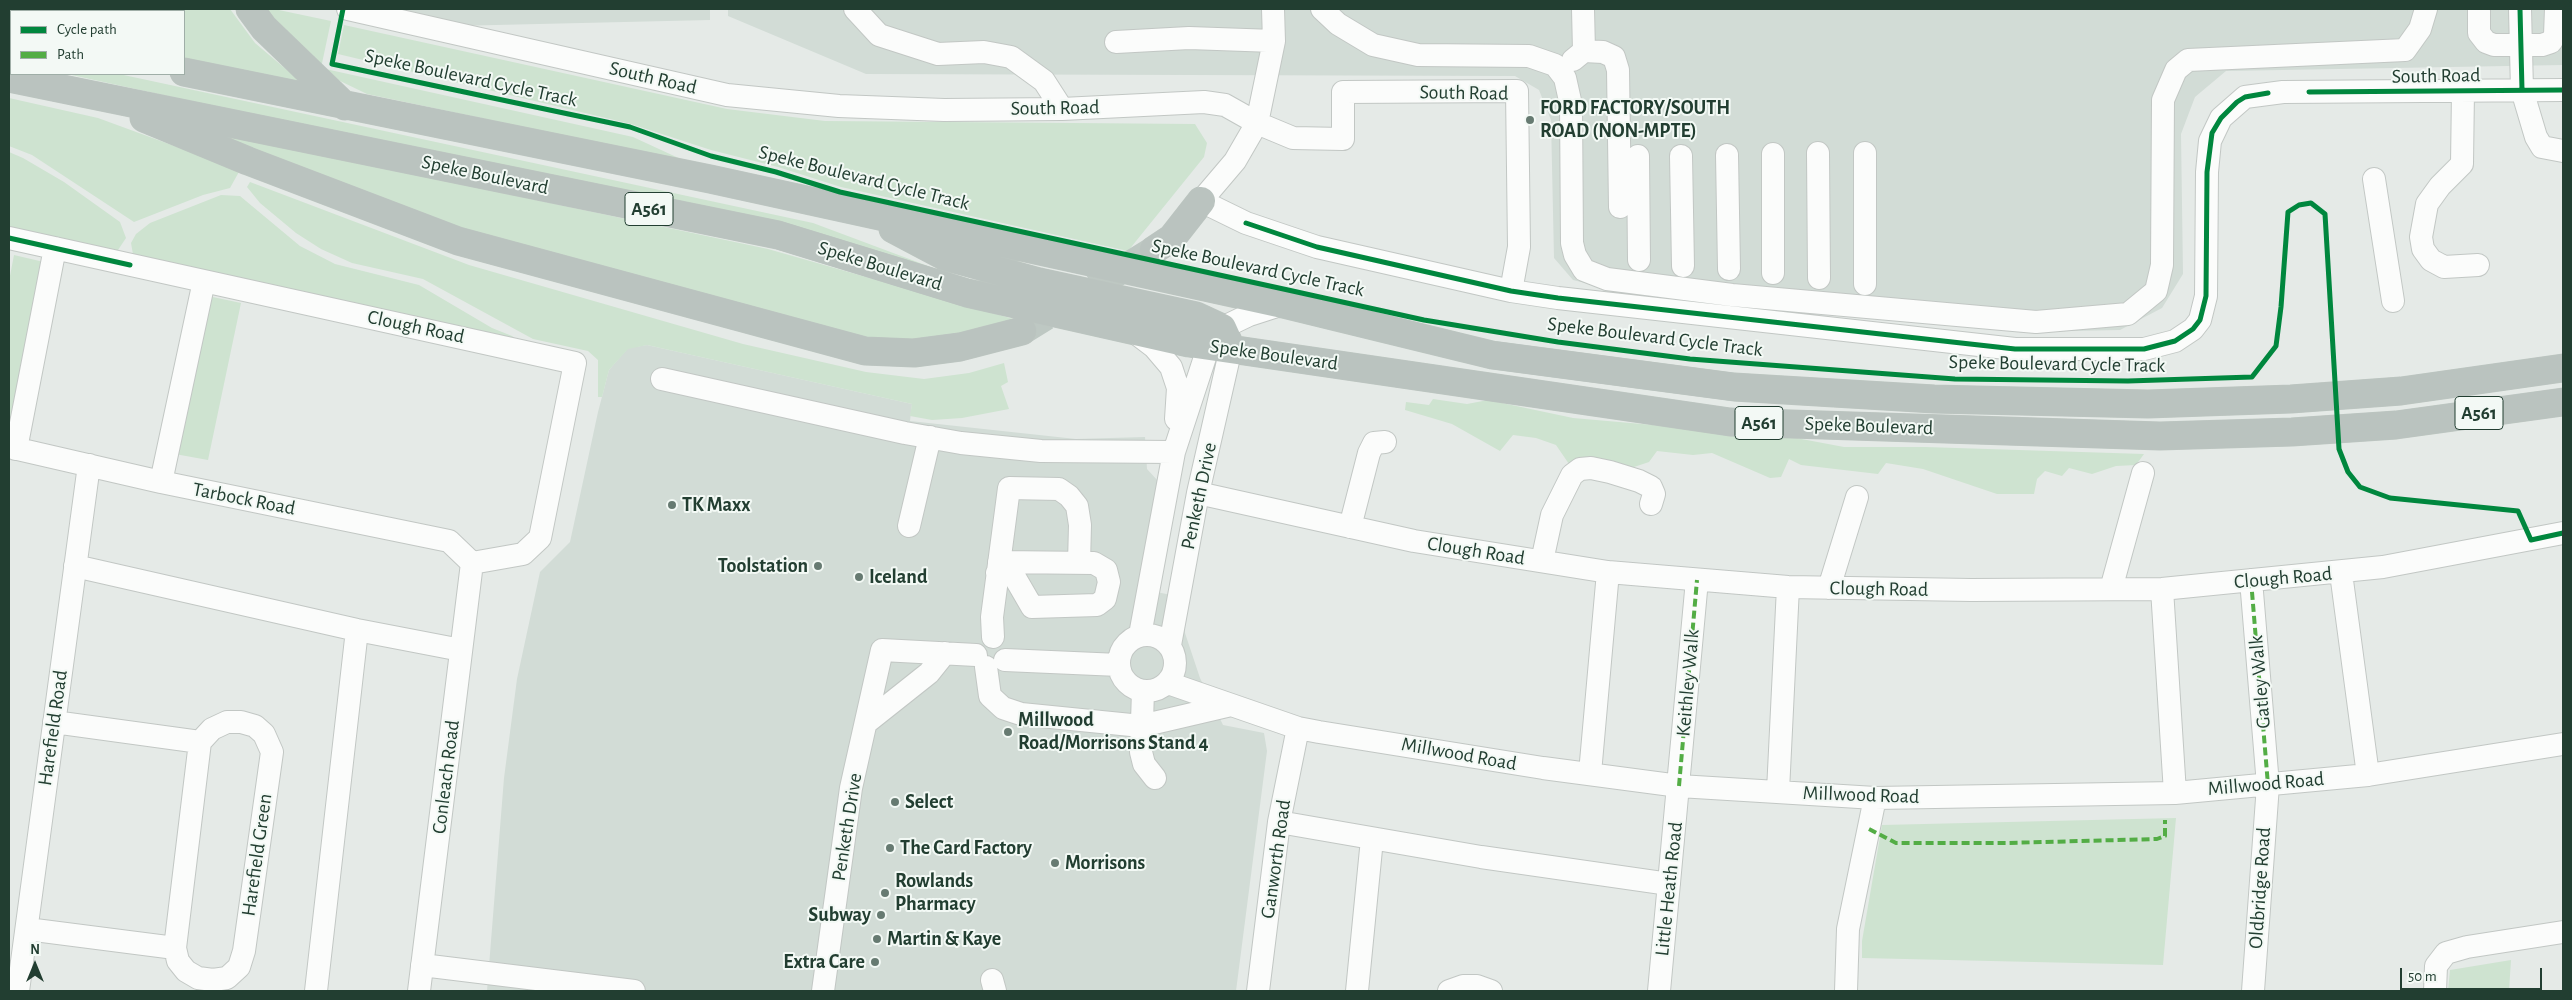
<!DOCTYPE html>
<style>
body{margin:0}
#map{position:relative;width:2572px;height:1000px;overflow:hidden;background:#e5eae7;font-family:"Alegreya Sans",sans-serif}
canvas{display:block}
.frame{position:absolute;inset:0;border:10px solid #223e31;pointer-events:none}
.legend{position:absolute;left:10px;top:10px;width:175px;height:65px;box-sizing:border-box;background:#f3f9f5;border:1px solid #9faea7;margin:0;padding:6px 9px;list-style:none;font-size:15px;color:#223e31}
.legend li{display:flex;align-items:center;gap:10px;height:25px}
.legend b{width:25px;border:1px solid #9faea7}
.north{position:absolute;left:10px;top:940px;width:50px;height:50px;-webkit-text-stroke:4px #f3f9f5;paint-order:stroke;rotate:0deg;font-size:14px;font-weight:700;line-height:20px;text-align:center;color:#223e31}
.north::after{content:'';display:block;margin:auto;width:18px;height:22px;background:#223e31;clip-path:polygon(50% 0,100% 100%,50% 72%,0 100%)}
.scale{position:absolute;left:2400px;top:968px;width:142px;height:22px;box-sizing:border-box;border:2px solid #223e31;border-top:0;padding-left:6px;font-size:15px;line-height:18px;white-space:nowrap;color:#223e31;-webkit-text-stroke:4px #f3f9f5;paint-order:stroke}
</style>
<div id="map">
<canvas width="2572" height="1000"></canvas>
<div class="frame"></div>
<ul class="legend">
<li><b style="height:6px;background:#00873e"></b>Cycle path</li>
<li><b style="height:6px;background:#53ad45"></b>Path</li>
</ul>
<div class="north">N</div>
<div class="scale">50 m</div>
</div>
<script>
const c = document.querySelector('canvas').getContext('2d');
c.lineJoin = 'round';
function fill(path, color) { c.fillStyle = color; c.fill(path, 'evenodd'); }
const shape = rows => new Path2D(rows.map(r => 'M' + r).join(''));
function stroke(path, color, width, dash) { c.strokeStyle = color; c.lineWidth = width; c.lineCap = dash ? 'butt' : 'round'; c.setLineDash(dash || []); c.stroke(path); }
function label(font, color, halo, rows, align = 'center') {
  c.font = font + ' "Alegreya Sans",sans-serif'; c.lineWidth = 4; c.setLineDash([]); c.textBaseline = 'middle'; c.strokeStyle = halo; c.fillStyle = color; for (const [text, x, y, turn = 0] of rows) {
    c.save(); c.translate(x, y); c.rotate((+turn || 0) * Math.PI / 180); c.textAlign = isNaN(turn) ? turn : align; if (halo) c.strokeText(text, 0, 0); c.fillText(text, 0, 0); c.restore();
  }
}
const built = shape([
 [387,9,710,9,710,20,453,26],
 [728,9,2563,9,2563,65,2226,71,2195,97,2181,134,2183,274,2162,308,2120,330,2022,332,1605,288,1573,280,1554,258,1551,120,1539,90,1515,76,866,74,728,16],
 [647,345,912,404,910,421,1076,439,1145,437,1147,469,1158,481,1138,588,1185,598,1185,633,1200,678,1223,725,1264,733,1267,751,1236,991,487,991,504,778,517,679,540,572,570,542,598,412,609,370,628,348]
]);
const green = shape([
 [108,9,230,9,255,43,294,76,325,94,184,63,184,11,104,11],
 [251,9,274,9,331,21,321,68,633,137,685,161,367,94,307,65],
 [344,25,727,109,825,121,1195,124,1207,143,1204,157,1128,251,841,187,778,167,711,150,631,124,338,54],
 [67,74,119,74,813,223,936,269,1016,293,323,130],
 [9,98,98,118,240,170,230,188,203,195,134,222,32,155,9,146],
 [186,122,508,194,768,249,1017,320,933,342,866,337,554,260,468,233],
 [9,152,23,158,64,182,120,222,126,238,114,256,9,234],
 [250,182,469,265,743,344,866,372,924,379,969,373,1004,363,1008,382,1001,386,1009,409,962,418,932,420,910,416,912,404,647,345,628,349,609,370,602,397,598,397,598,360,588,351,533,339,423,279,352,263,321,249,296,233,260,203,247,187],
 [221,195,240,196,300,246,335,264,419,285,492,328,512,336,520,342,134,260,131,243,136,234,150,223],
 [14,255,48,263,16,420,9,419,9,281],
 [208,296,241,303,208,460,175,454],
 [1433,399,1467,404,1488,400,1573,418,1791,437,1844,447,1925,447,2144,454,2136,465,2116,466,2092,474,2069,468,2062,476,2045,471,2037,479,2034,494,1997,494,1923,469,1886,463,1878,474,1801,465,1789,459,1781,477,1770,478,1712,453,1693,455,1657,451,1649,462,1625,470,1569,464,1556,445,1536,438,1513,435,1500,451,1452,424,1405,410,1406,402,1429,405],
 [2176,818,2163,965,1862,958,1862,941,1882,825],
 [2511,960,2509,991,2448,991,2450,970]
]);
const highwayTunnel = shape([
 [1022,331,1154,250]
]);
const minor = shape([
 [348,9,727,95,839,106,944,110,1062,109,1204,102,1225,105,1257,123,1293,138,1343,139,1343,92,1517,91,1519,247,1511,291],
 [855,9,879,35,938,54,984,52,1011,57,1044,81,1062,109],
 [1273,9,1274,41,1257,123,1235,161,1201,201,1246,223,1317,247,1511,291,1558,298,2015,349,2144,349,2175,341,2193,329,2200,320,2206,296,2207,172,2210,141,2221,118,2245,97,2283,92,2563,90],
 [1322,9,1338,24,1373,45,1418,55,1529,56,1555,65,1565,78,1571,105,1572,243,1575,255,1584,270,1607,279,1732,295,2036,322,2128,314,2156,291,2162,265,2163,100,2176,70,2188,60,2405,50,2420,29,2426,9],
 [2520,9,2522,90,2536,137,2542,147,2563,151],
 [2479,11,2479,33,2486,42,2494,45,2542,45,2551,42,2555,35,2556,9],
 [1116,42,1189,38,1274,41],
 [1584,51,1603,52,1614,57,1618,70,1620,207],
 [1573,60,1584,51,1583,9],
 [2463,91,2462,164,2440,186,2427,204,2421,237,2423,249,2431,260,2444,267,2478,265],
 [1818,153,1819,278],
 [1865,153,1865,284],
 [1727,155,1729,269],
 [1638,156,1639,260],
 [1681,156,1683,266],
 [2374,179,2393,301],
 [9,238,575,363,540,538,523,554,472,563],
 [1773,273,1773,154],
 [1133,331,1154,347,1171,367,1178,388,1176,419],
 [662,379,905,433,961,443,1041,451,1174,452],
 [9,447,161,482,449,541,472,563],
 [16,449,55,248],
 [161,482,204,281],
 [1198,493,1414,541,1608,572,1788,587,1971,590,2162,589,2383,567,2563,533],
 [909,526,930,437],
 [1350,527,1369,453,1374,443,1385,442],
 [1542,561,1552,515,1572,475,1580,469,1591,468,1610,472,1639,481,1651,487,1654,494,1651,504],
 [75,566,357,630,461,650],
 [997,573,1014,576,1032,607,1097,605,1105,599,1109,582,1106,570,1094,563,999,562],
 [2341,573,2368,775],
 [2251,580,2268,785,2253,991],
 [1829,588,1857,497],
 [2111,589,2143,473],
 [2162,589,2175,793],
 '1119 663a28 28 0 1 1 56 0a28 28 0 1 1-56 0Z',
 [1140,635,1174,452,1209,345,1222,328,1249,315,1283,304],
 [993,637,992,617,1009,488,1059,489,1069,496,1077,506,1080,525,1079,563],
 [1170,645,1198,493,1231,348],
 [1005,660,1119,665],
 [986,667,990,696,1003,708,1021,714,1141,726,1231,705],
 [1168,683,1298,728,1319,732,1543,768,1679,786,1875,798,2175,793,2368,775,2563,744],
 [1143,691,1141,752,1144,764,1155,778],
 [54,722,200,742],
 [866,723,929,673,945,653],
 [1590,773,1608,572],
 [1778,791,1788,587],
 [1279,822,1481,857,1669,884],
 [27,929,175,948,200,742,212,729,227,722,241,722,255,726,264,734,272,752,244,951,239,967,227,978,213,980,198,978,186,971,178,961,175,948],
 [422,965,634,991],
 [992,980,995,991],
 [18,991,89,465],
 [316,991,357,630],
 [419,991,472,563],
 [823,991,851,788,882,650,976,655],
 [1258,991,1279,822,1298,728],
 [1357,991,1372,839],
 [1449,991,1463,986,1477,986,1491,991],
 [1659,991,1697,580],
 [1846,991,1848,929,1875,798],
 [2435,991,2436,966,2446,953,2467,947,2563,932]
]);
const highway = shape([
 [250,9,264,28,345,106],
 [72,11,79,9],
 [9,36,11,36],
 [184,72,710,179,1283,304,1492,355,1734,387,1934,399,2148,404,2291,399,2401,391,2563,368],
 [9,78,778,235,967,293,1189,343,1730,422,2160,436,2292,432,2396,425,2563,402],
 [144,118,248,161,458,241,865,351,914,353,960,347,1022,331],
 [893,229,944,256,1039,282,1196,316,1222,328,1231,348],
 [1154,250,1172,238,1201,201]
]);
const quiet = shape([
 [2251,580,2268,785],
 [1679,786,1697,580],
 [1869,829,1896,843,2006,843,2157,839,2165,836,2165,820]
]);
const cycleway = shape([
 [343,9,332,64,630,127,711,156,776,172,840,192,1288,290,1424,320,1558,342,1690,359,1955,379,2128,381,2252,377,2276,346,2281,307,2288,212,2299,205,2311,203,2325,214,2339,449,2348,472,2360,487,2390,498,2518,511,2531,540,2563,533],
 [2520,9,2522,90],
 [2309,92,2563,90],
 [1246,223,1317,247,1511,291,1558,298,2015,349,2144,349,2175,341,2193,329,2200,320,2206,296,2207,172,2212,133,2221,118,2237,102,2245,97,2268,93],
 [9,238,130,265]
]);
const markers = [
 [1530,120,5,"#667a71"],
 [672,505,5,"#667a71"],
 [818,566,5,"#667a71"],
 [859,577,5,"#667a71"],
 [1008,732,5,"#667a71"],
 [895,802,5,"#667a71"],
 [890,848,5,"#667a71"],
 [1055,863,5,"#667a71"],
 [885,893,5,"#667a71"],
 [881,915,5,"#667a71"],
 [877,939,5,"#667a71"],
 [875,962,5,"#667a71"]
];
const shields = [
 [649,209,48],
 [2479,413,48],
 [1759,423,48]
];
const shieldNames = [
 ["A561",649,209],
 ["A561",2479,413],
 ["A561",1759,423]
];
const streetNames = [
 ["South Road",2436,76,-1],
 ["Speke Boulevard Cycle Track",471,78,12],
 ["South Road",653,78,13],
 ["South Road",1464,93,1],
 ["South Road",1055,108,-1],
 ["Speke Boulevard",485,175,12],
 ["Speke Boulevard Cycle Track",864,178,14],
 ["Speke Boulevard",880,266,17],
 ["Speke Boulevard Cycle Track",1258,268,12],
 ["Clough Road",416,327,12],
 ["Speke Boulevard Cycle Track",1655,337,7],
 ["Speke Boulevard",1274,355,8],
 ["Speke Boulevard Cycle Track",2057,364,1],
 ["Speke Boulevard",1869,426,2],
 ["Penketh Drive",1199,496,-78],
 ["Tarbock Road",244,499,11],
 ["Clough Road",1476,551,9],
 ["Clough Road",2283,578,-5],
 ["Clough Road",1879,589,1],
 ["Gatley Walk",2260,682,-95],
 ["Keithley Walk",1688,683,-85],
 ["Harefield Road",53,728,-82],
 ["Millwood Road",1459,754,10],
 ["Conleach Road",446,777,-83],
 ["Millwood Road",2266,784,-5],
 ["Millwood Road",1861,795,2],
 ["Penketh Drive",847,827,-81],
 ["Harefield Green",257,855,-82],
 ["Ganworth Road",1276,859,-82],
 ["Oldbridge Road",2260,888,-86],
 ["Little Heath Road",1669,889,-84]
];
const poiNames = [
 ["FORD FACTORY/SOUTH",1540,108],
 ["ROAD (NON-MPTE)",1540,131],
 ["TK Maxx",682,505],
 ["Toolstation",808,566,"right"],
 ["Iceland",869,577],
 ["Millwood",1018,720],
 ["Road/Morrisons Stand 4",1018,743],
 ["Select",905,802],
 ["The Card Factory",900,848],
 ["Morrisons",1065,863],
 ["Rowlands",895,881],
 ["Pharmacy",895,904],
 ["Subway",871,915,"right"],
 ["Martin & Kaye",887,939],
 ["Extra Care",865,962,"right"]
];
fill(built, '#d2dcd6');
fill(green, '#cee3d0');
stroke(highwayTunnel, '#bec8c3', 28, [28, 14]);
stroke(minor, '#c2c7c4', 24);
stroke(highway, '#bdc6c1', 29);
stroke(minor, '#fbfcfb', 22);
stroke(highway, '#bac3bf', 28);
stroke(quiet, '#53ad45', 4, [8, 4]);
stroke(cycleway, '#00873e', 5);
for (const [x, y, r, color] of markers) { const dot = new Path2D(); dot.arc(x, y, r, 0, 2 * Math.PI); c.fillStyle = color; c.fill(dot); stroke(dot, '#f3f9f5', 2); }
for (const [x, y, w] of shields) { const box = new Path2D(); box.roundRect(x - w / 2, y - 16.5, w, 33, 4); c.fillStyle = '#f3f9f5'; c.fill(box); stroke(box, '#223e31', 1); }
label('bold 19px', '#223e31', null, shieldNames);
label('20px', '#223e31', '#f3f9f5', streetNames);
label('bold 20px', '#223e31', '#f3f9f5', poiNames, 'left');
</script>
